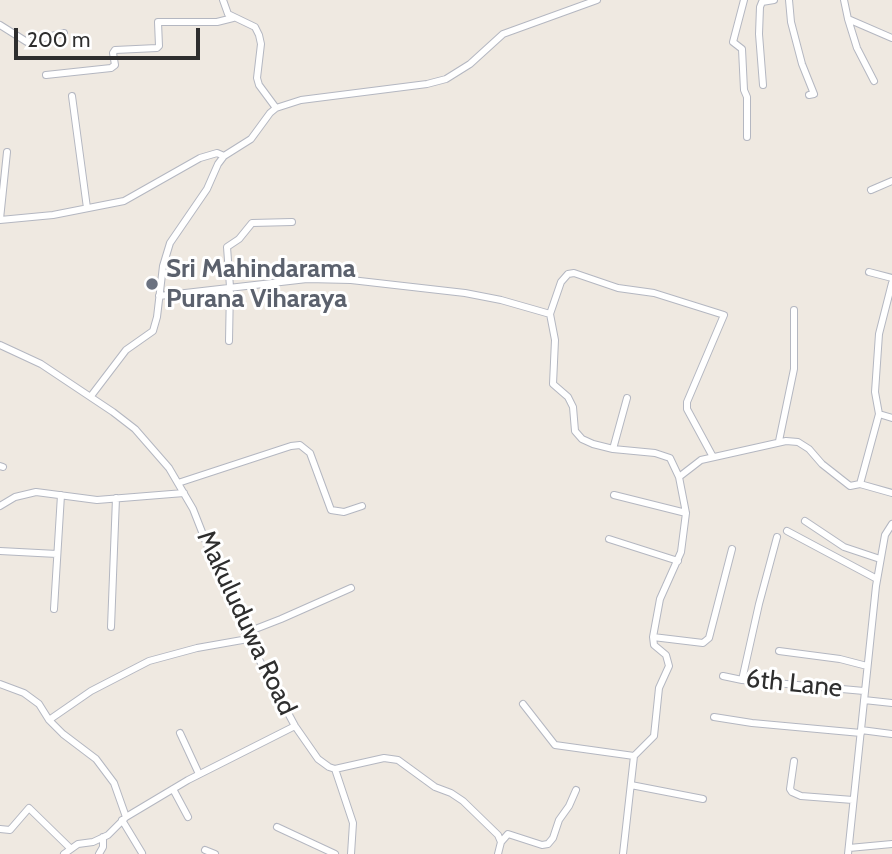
<!DOCTYPE html>
<style>
body{margin:0}
#map{position:relative;width:892px;height:854px;overflow:hidden;background:#efe9e1;font-family:Cabin,sans-serif}
canvas{display:block}
.scale{position:absolute;left:14px;top:28px;width:186px;height:32px;box-sizing:border-box;border:4px solid #2e2e2e;border-top:0;padding-left:9px;font-size:21px;line-height:24px;white-space:nowrap;color:#2e2e2e;-webkit-text-stroke:5px #fff;paint-order:stroke}
</style>
<div id="map">
<canvas width="892" height="854"></canvas>
<div class="scale">200 m</div>
</div>
<script>
const c = document.querySelector('canvas').getContext('2d');
c.lineJoin = 'round';
const shape = rows => new Path2D(rows.map(r => 'M' + r).join(''));
function stroke(path, color, width, dash) { c.strokeStyle = color; c.lineWidth = width; c.lineCap = dash ? 'butt' : 'round'; c.setLineDash(dash || []); c.stroke(path); }
function label(font, color, halo, rows, align = 'center') {
  c.font = font + ' Cabin,sans-serif'; c.lineWidth = 6; c.setLineDash([]); c.textBaseline = 'middle'; c.strokeStyle = halo; c.fillStyle = color; for (const [text, x, y, turn = 0] of rows) {
    c.save(); c.translate(x, y); c.rotate((+turn || 0) * Math.PI / 180); c.textAlign = isNaN(turn) ? turn : align; if (halo) c.strokeText(text, 0, 0); c.fillText(text, 0, 0); c.restore();
  }
}
const minor = shape([
 [223,0,228,14,255,27,259,35,261,44,257,78,259,85,276,108],
 [744,0,733,42,742,49,744,90,747,97,747,137],
 [789,0,791,22,802,64,814,94,809,95],
 [844,0,848,19,892,38],
 [848,19,857,48,874,81],
 [0,25,27,42,64,33],
 [46,75,111,68,115,65,113,53,115,50,157,48,159,46,158,22,217,22,233,18],
 [763,85,759,34,760,7,762,2,774,0],
 [72,96,87,208],
 [871,190,892,181],
 [0,219,7,152],
 [0,220,53,215,124,201,200,158,217,153,224,156],
 [869,272,892,278],
 [892,283,879,334,875,392,879,414,892,418],
 [159,296,307,279,351,280,465,293,501,300,550,314,555,340,553,384,568,397,573,407,575,431,582,439,593,444,613,449,655,453,670,458,679,477],
 [550,314,561,282,568,274,574,273,618,288,654,293,724,315,687,402,687,409,713,457],
 [229,341,230,287,227,247,239,239,252,223,292,222],
 [0,345,41,364,113,412,135,429,169,468,193,509,224,588,248,639,295,726,318,759,329,767,335,769,384,758,398,760,435,787,451,793,463,801,498,835,501,842,498,854],
 [91,396,126,350,153,331,157,317,163,266,170,243,207,189,218,164,224,156,251,139,270,113,276,108,301,100,427,84,446,79,470,64,503,34,597,0],
 [779,441,794,369,794,310],
 [613,449,627,398],
 [0,466,3,467],
 [178,483,291,446,300,445,310,453,331,510,344,512,362,506],
 [860,484,879,414],
 [614,495,686,513],
 [0,506,15,497,36,492,97,500,184,493],
 [805,521,844,547,880,559],
 [787,531,877,579],
 [609,539,678,561],
 [0,551,57,554],
 [54,609,61,495],
 [111,627,116,498],
 [245,633,281,619,351,588],
 [653,637,703,643,709,638,732,549],
 [779,651,840,659,867,666],
 [723,676,742,680,864,691],
 [742,680,759,604,777,537],
 [0,684,24,693,39,704,49,720,63,734,96,759,114,783,126,817],
 [864,700,892,703],
 [523,704,555,745,634,756],
 [714,717,752,723,861,733],
 [49,720,91,691,149,661,197,648,248,639],
 [861,730,892,734],
 [180,733,199,774],
 [794,761,790,789,792,792,801,796,853,800],
 [335,769,353,823,351,854],
 [631,785,703,799],
 [173,789,188,817],
 [122,820,142,853],
 [277,827,335,854],
 [0,829,10,830,29,808,71,849],
 [501,842,508,834,542,845,548,844,553,838,559,820,569,806,576,790],
 [849,848,892,844],
 [205,850,215,854],
 [64,854,78,844,93,842,108,835,126,817,188,780,295,726],
 [99,854,103,847,103,837],
 [623,854,634,756,654,736,659,688,669,666,666,655,654,645,653,637,660,599,681,552,686,513,679,477,701,460,786,441,798,442,809,449,822,464,850,486,860,484,892,493],
 [848,854,876,586,885,535,892,524]
]);
const markers = [
 [152,284,7,"#6b7280"]
];
const worshipNames = [
 ["Sri Mahindarama",166,269],
 ["Purana Viharaya",166,299]
];
const streetNames = [
 ["Makuluduwa Road",246,623,65],
 ["6th Lane",794,684,6]
];
stroke(minor, '#b4b7c1', 8);
stroke(minor, '#fff', 6);
for (const [x, y, r, color] of markers) { const dot = new Path2D(); dot.arc(x, y, r, 0, 2 * Math.PI); c.fillStyle = color; c.fill(dot); stroke(dot, '#fff', 2.5); }
label('bold 26px', '#5b616d', '#fff', worshipNames, 'left');
label('26px', '#2e2e2e', '#fff', streetNames);
</script>
